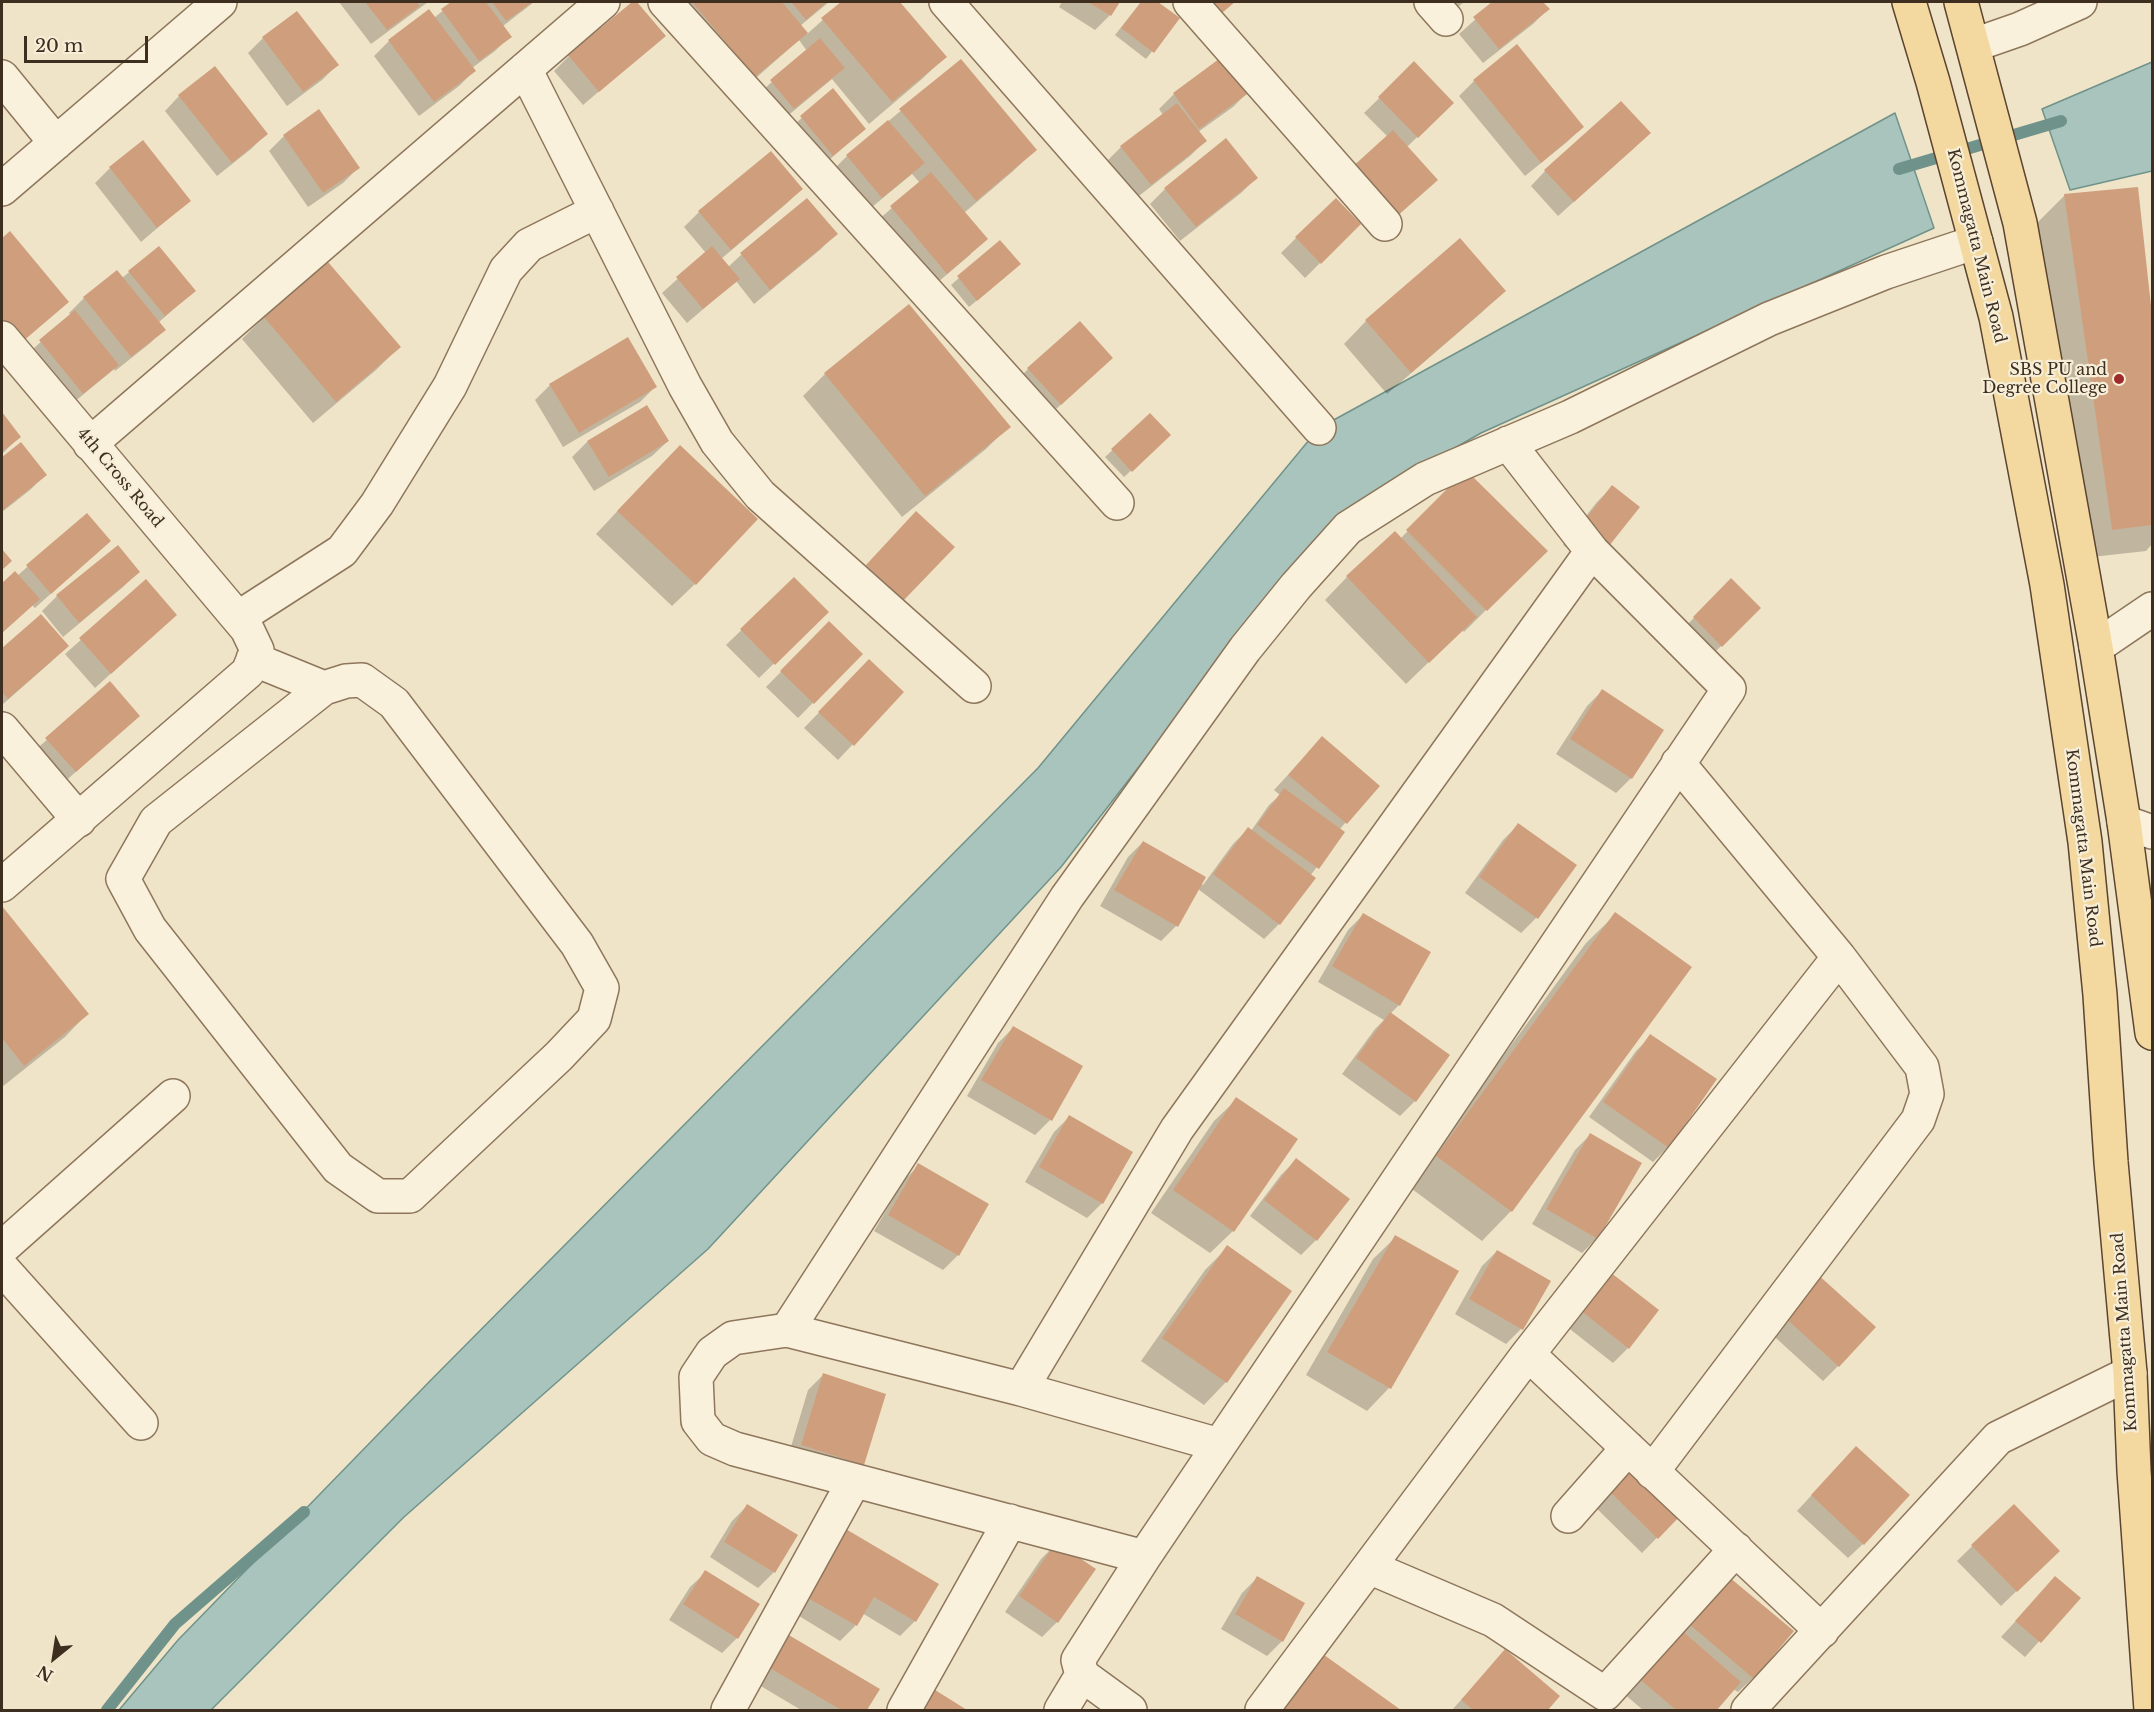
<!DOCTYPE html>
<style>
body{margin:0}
#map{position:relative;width:2154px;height:1712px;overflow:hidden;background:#f0e4c8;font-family:"Libre Baskerville",serif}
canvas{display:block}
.frame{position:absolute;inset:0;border:3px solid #3d2e20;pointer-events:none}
.north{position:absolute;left:24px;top:1628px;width:60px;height:60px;-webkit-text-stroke:4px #f7eed8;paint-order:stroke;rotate:210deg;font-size:16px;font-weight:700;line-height:24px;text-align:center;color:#3d2e20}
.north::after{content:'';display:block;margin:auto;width:21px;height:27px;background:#3d2e20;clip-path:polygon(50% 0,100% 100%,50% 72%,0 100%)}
.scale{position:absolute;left:24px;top:36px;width:124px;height:27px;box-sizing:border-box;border:3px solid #3d2e20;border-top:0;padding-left:8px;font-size:18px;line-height:21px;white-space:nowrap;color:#3d2e20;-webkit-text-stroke:4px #f7eed8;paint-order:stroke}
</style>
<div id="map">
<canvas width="2154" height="1712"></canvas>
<div class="frame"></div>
<div class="north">N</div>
<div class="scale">20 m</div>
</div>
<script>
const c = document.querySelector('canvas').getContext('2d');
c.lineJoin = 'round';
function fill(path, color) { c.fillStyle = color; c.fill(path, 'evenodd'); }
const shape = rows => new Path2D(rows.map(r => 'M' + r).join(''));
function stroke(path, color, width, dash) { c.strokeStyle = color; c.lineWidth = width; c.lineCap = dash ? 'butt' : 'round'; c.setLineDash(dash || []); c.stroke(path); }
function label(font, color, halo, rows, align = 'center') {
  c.font = font + ' "Libre Baskerville",serif'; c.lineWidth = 4.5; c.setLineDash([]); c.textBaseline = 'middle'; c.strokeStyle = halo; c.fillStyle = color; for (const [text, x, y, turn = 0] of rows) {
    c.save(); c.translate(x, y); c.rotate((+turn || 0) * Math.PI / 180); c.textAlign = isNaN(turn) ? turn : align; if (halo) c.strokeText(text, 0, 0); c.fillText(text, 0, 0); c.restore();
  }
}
const water = shape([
 [2152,62,2152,171,2070,190,2042,109,2152,62],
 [1895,113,1934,228,1481,433,1399,480,1236,642,1061,867,708,1249,404,1517,211,1710,119,1710,178,1640,428,1383,1038,768,1319,428,1895,113]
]);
const shadow = shape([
 [339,2,428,2,371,44],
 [453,2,534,2,503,26,510,36,495,51,472,68,474,71,459,86,419,116,374,56,389,41,434,18],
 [635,2,664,36,583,105,554,71,569,56],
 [651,2,829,2,800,26,807,34,843,2,898,2,945,57,922,79,869,124,832,79,779,123,756,96,807,51,799,40,732,99],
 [1062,2,1118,2,1110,15,1095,30,1059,7],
 [1141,2,1155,2,1178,18,1146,59,1115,35],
 [1431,2,1464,2,1445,18],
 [1495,2,1541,2,1548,9,1533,24,1483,63,1459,34],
 [263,38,337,65,322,80,287,106,248,53],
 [960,61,1035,150,1012,172,964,213,971,254,931,288,876,222,920,183,912,174,866,212,832,171,847,156],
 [1414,64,1452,103,1407,147,1388,137,1364,113],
 [1474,81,1582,127,1567,142,1525,176,1459,96],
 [833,90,864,129,818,170,786,132],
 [1248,92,1233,107,1198,132,1205,141,1190,156,1135,199,1106,162,1121,147,1163,115,1159,109,1174,94],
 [179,96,266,134,251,149,217,176,165,111],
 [319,111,358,168,343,183,308,207,269,151,284,136],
 [143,142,189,201,141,242,95,183,110,168],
 [1634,148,1558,216,1531,186,1545,171],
 [1256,178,1241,193,1180,241,1150,204,1165,189],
 [801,189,786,204,721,259,728,267,741,255,835,234,821,249,754,304,736,281,687,323,662,293,706,253,684,227,699,212],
 [2136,189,2152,327,2152,544,2146,551,2083,558,2035,225,2065,195],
 [1359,224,1305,278,1281,253,1296,238],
 [10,233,67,302,6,356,2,351,2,240],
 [1000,242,1012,271,969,307,951,285],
 [158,248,194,291,158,323,164,330,149,344,115,371,114,369,67,408,25,356,71,315,69,313,84,298,122,278],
 [1504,291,1481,313,1387,394,1344,344,1366,321],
 [264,317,399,347,376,370,313,423,242,339],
 [1028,369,1096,373,1045,419,1013,384],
 [825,374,1008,427,986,449,902,517,803,396],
 [550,385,655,387,640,402,563,447,535,400],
 [647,407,668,441,652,456,594,491,572,457,587,442],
 [2,415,19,437,2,454],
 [1150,415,1162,442,1124,477,1105,457],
 [21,444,45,475,30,490,2,512,2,459],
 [657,469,695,584,672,606,596,534],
 [1466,472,1545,551,1464,632,1462,630,1406,684,1325,600,1347,577,1400,539],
 [1612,487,1589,565,1563,545,1597,502],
 [86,515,109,541,35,608,32,605,2,633,2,585,15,573,17,576],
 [901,528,903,599,888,614,852,581],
 [118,547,138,572,123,587,63,637,42,611,57,596],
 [794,579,827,612,759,678,726,645],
 [1731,580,1759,608,1706,661,1679,633],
 [146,582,175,615,95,688,65,654],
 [41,616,52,661,2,705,2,650],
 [829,623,861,654,798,718,766,687],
 [854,676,902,692,838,760,804,728],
 [110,683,138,716,60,786,31,754],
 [1602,691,1631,778,1616,793,1556,754,1587,706],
 [1322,738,1378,786,1339,830,1343,833,1310,876,1314,878,1279,924,1264,939,1198,889,1176,926,1161,941,1100,906,1128,857,1143,842,1203,885,1233,844,1248,829,1251,831,1269,805,1280,795,1274,790],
 [1518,825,1574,866,1536,918,1521,933,1465,893,1503,840],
 [2,908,87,1014,65,1037,2,1087],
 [1616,914,1511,1211,1482,1241,1408,1186,1586,943],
 [1363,915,1399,1005,1390,1014,1415,1101,1400,1116,1342,1074,1375,1029,1384,1020,1318,982,1348,930],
 [1013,1028,1050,1120,1035,1135,967,1096,998,1043],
 [1651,1036,1715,1080,1668,1147,1653,1162,1589,1117,1636,1051],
 [1237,1099,1233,1231,1210,1253,1151,1213,1214,1121],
 [1069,1117,1102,1203,1087,1218,1025,1182,1054,1132],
 [1590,1135,1597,1238,1582,1253,1532,1224,1575,1150],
 [1296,1160,1316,1240,1301,1255,1250,1216,1281,1175],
 [919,1165,958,1255,943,1270,874,1231,904,1180],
 [1396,1237,1456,1272,1389,1388,1367,1411,1306,1375,1373,1259],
 [1228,1247,1226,1382,1204,1405,1141,1361,1205,1270],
 [1497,1251,1521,1329,1506,1344,1455,1314,1482,1266],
 [1596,1289,1628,1348,1613,1363,1566,1326],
 [1801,1289,1838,1366,1823,1381,1765,1328],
 [823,1375,862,1464,847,1479,787,1460,808,1390],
 [1629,1462,1681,1513,1642,1553,1590,1502],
 [1841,1463,1863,1544,1848,1558,1797,1511],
 [747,1506,796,1536,773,1573,758,1588,710,1557,732,1521],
 [2013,1506,2058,1551,2001,1606,1957,1561],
 [825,1542,915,1621,900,1636,862,1613,855,1626,840,1641,786,1608],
 [1056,1544,1094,1569,1057,1622,1042,1637,1005,1612,1041,1559],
 [706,1572,737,1638,722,1653,669,1620,690,1587],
 [1257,1578,1282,1641,1267,1656,1221,1629,1242,1593],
 [2055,1578,2078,1598,2025,1657,2001,1637],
 [1708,1589,1753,1678,1738,1692,1733,1689,1715,1710,1643,1710,1616,1687],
 [767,1647,878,1689,865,1710,801,1710,749,1679],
 [1505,1651,1558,1697,1546,1710,1452,1710],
 [1320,1654,1398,1710,1273,1710],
 [924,1685,964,1710,902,1710]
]);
const stream = shape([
 [1899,169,2061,121],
 [107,1710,175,1624,304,1512]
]);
const building = shape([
 [365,2,417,2,420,6,387,30],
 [451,2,486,2,512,37,479,61,441,9],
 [492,2,533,2,506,21],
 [632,2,637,2,666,36,599,92,568,55],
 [692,2,782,2,808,33,755,77],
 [791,2,827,2,806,20],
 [841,2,900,2,947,57,892,102,821,18],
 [1088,2,1120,2,1111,16],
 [1141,2,1158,2,1180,18,1154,53,1121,28],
 [1203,2,1235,2,1216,18],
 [1492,2,1543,2,1550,9,1499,49,1473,17],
 [429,9,476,71,434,102,388,40],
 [297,11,339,65,303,92,262,37],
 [820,38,845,68,794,109,770,80],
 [1517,44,1584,127,1541,163,1473,80],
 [1223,56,1250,92,1199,129,1173,93],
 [961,59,1037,150,976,201,899,109],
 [1414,61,1454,103,1418,138,1378,97],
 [215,66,268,134,232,163,178,95],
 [833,88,866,129,833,156,800,116],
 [1621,101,1651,133,1574,202,1544,170],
 [1177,103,1207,141,1151,185,1120,146],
 [319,109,360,168,323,193,283,135],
 [888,120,925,163,882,198,846,155],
 [1393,130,1438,180,1395,218,1350,169],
 [1226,138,1258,178,1196,227,1164,188],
 [143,140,191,201,157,228,109,167],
 [771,151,803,189,731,250,698,211],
 [931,172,988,239,947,274,890,206],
 [2138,187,2152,315,2152,525,2112,530,2064,194],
 [807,198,838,234,770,290,740,253],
 [1336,198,1361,224,1321,264,1295,237],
 [10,231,69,302,22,342,2,318,2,238],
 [1460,238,1506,291,1411,373,1365,320],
 [1000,240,1021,264,977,301,957,276],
 [159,246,196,291,165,316,128,271],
 [712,246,740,279,703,309,676,277],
 [328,262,401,347,336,402,263,316],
 [117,270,166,330,131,357,83,297],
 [909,304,1011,427,925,496,824,373],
 [75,310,119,365,83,394,39,340],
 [1080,321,1113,358,1061,405,1027,368],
 [628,337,657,387,579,433,549,384],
 [647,405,669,441,609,477,587,441],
 [2,412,21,437,2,452],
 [1150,413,1171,435,1132,472,1111,449],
 [21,442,47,475,2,511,2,457],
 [680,445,758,519,696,585,617,511],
 [1466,470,1548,551,1487,611,1406,530],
 [1612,485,1640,507,1605,551,1577,530],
 [916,511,955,547,904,600,866,565],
 [87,513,111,541,51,594,26,565],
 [1395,531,1477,617,1429,663,1346,576],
 [118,545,140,572,79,623,56,595],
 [2,549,12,561,2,570],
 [15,571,40,599,2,633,2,583],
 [794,577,829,612,775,665,740,629],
 [1731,578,1761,608,1722,647,1693,617],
 [146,579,177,615,111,674,79,638],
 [41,614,69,646,8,699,2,692,2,648],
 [829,621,863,654,814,704,780,671],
 [869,659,904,692,854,746,818,712],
 [110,681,140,716,76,772,45,738],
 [1602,689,1664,730,1632,779,1570,739],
 [1322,736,1380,786,1347,824,1288,775],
 [1284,788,1345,832,1319,869,1257,825],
 [1518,823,1577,865,1538,919,1479,877],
 [1248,827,1316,878,1280,925,1213,874],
 [1143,841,1206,877,1178,927,1114,890],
 [2,906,89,1014,24,1066,2,1038],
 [1615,912,1692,967,1512,1212,1436,1156],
 [1363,913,1431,952,1400,1006,1332,966],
 [1390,1012,1450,1055,1416,1102,1356,1058],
 [1013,1026,1083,1066,1052,1121,981,1080],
 [1650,1034,1717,1079,1669,1148,1603,1102],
 [1236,1097,1298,1139,1234,1232,1173,1190],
 [1069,1115,1133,1152,1103,1204,1039,1167],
 [1590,1133,1642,1163,1598,1239,1546,1209],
 [1296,1158,1350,1199,1317,1241,1264,1200],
 [918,1163,989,1204,959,1256,888,1215],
 [1395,1235,1459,1271,1391,1389,1327,1352],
 [1227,1245,1292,1291,1227,1383,1162,1338],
 [1497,1250,1551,1281,1523,1330,1469,1299],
 [1610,1272,1659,1310,1629,1349,1580,1310],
 [1815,1272,1876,1327,1839,1367,1779,1312],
 [823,1373,886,1394,864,1465,801,1445],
 [1856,1446,1910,1495,1864,1545,1811,1495],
 [1628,1460,1683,1513,1658,1539,1604,1486],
 [747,1504,798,1535,775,1573,724,1542],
 [2014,1504,2060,1551,2017,1592,1971,1545],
 [839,1525,939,1584,916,1622,874,1597,857,1626,799,1593],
 [1056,1542,1096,1569,1058,1623,1019,1596],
 [705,1570,760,1604,738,1639,683,1604],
 [1723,1572,1794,1631,1754,1679,1683,1619],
 [1257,1576,1305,1603,1283,1642,1235,1614],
 [2055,1576,2081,1598,2041,1643,2015,1621],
 [1672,1622,1741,1682,1717,1710,1676,1710,1630,1671],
 [782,1631,880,1689,867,1710,841,1710,763,1664],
 [1505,1649,1560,1696,1548,1710,1473,1710,1461,1700],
 [1320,1652,1401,1710,1277,1710],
 [924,1683,967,1710,920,1710]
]);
const minor = shape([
 [665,2,1117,503],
 [946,2,1319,428],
 [1190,2,1385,224],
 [1431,2,1446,19],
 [1974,45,2020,29,2080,2],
 [525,69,685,386,717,442,760,495,974,686],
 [2,77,56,143],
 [2,189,220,2],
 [2,338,247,629,257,650,248,672,2,885],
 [90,444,603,2],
 [238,618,342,551,377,504,450,386,506,270,529,245,597,211],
 [2096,647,2152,609],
 [253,659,324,688,156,821,123,879,150,929,338,1168,378,1196,410,1196,559,1056,594,1019,602,988,577,944,394,703,362,680,346,681,324,688],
 [2,729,79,820],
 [2124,822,2152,832],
 [2,1248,173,1096],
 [2,1268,141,1423],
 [787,1330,733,1338,712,1353,696,1377,698,1421,712,1439,735,1449,1144,1557],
 [1021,1389,1177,1129,1592,551,1508,443],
 [1219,1445,1021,1389,787,1330,1067,897,1245,649,1296,586,1348,528,1425,479,1570,417,1769,319,1886,272,1976,242],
 [1652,1472,1918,1120,1927,1094,1922,1067,1839,957,1678,763],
 [1568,1516,1628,1448],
 [1369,1567,1493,1620,1605,1694,1736,1549],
 [1822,1631,1528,1354,1839,957],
 [728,1710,854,1481],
 [904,1710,1010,1521],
 [1061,1710,1082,1675],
 [1130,1710,1082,1675,1078,1660,1144,1557,1729,689,1592,551],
 [1262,1710,1528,1354],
 [1748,1710,1998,1438,2130,1373]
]);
const major = shape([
 [1909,2,1933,82,1996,317,2047,585,2085,842,2100,995,2111,1162,2130,1373,2134,1471,2151,1710],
 [1961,2,2020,223,2096,647,2124,822,2152,1033]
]);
const markers = [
 [2119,379,6,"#9e2a2b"]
];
const streetNames = [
 ["Kommagatta Main Road",1976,246,76],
 ["4th Cross Road",120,478,50],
 ["Kommagatta Main Road",2083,848,83],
 ["Kommagatta Main Road",2125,1332,-94]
];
const poiNames = [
 ["SBS PU and",2107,370],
 ["Degree College",2107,388]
];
fill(water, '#a9c4bc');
stroke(water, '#6f938a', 1.5);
fill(shadow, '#0003');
stroke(stream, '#6f938a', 12);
fill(building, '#cf9f7d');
stroke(minor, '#8d765c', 36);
stroke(major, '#5b4430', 36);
stroke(minor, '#faf1dc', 33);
stroke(major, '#f3d9a0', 33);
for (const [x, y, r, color] of markers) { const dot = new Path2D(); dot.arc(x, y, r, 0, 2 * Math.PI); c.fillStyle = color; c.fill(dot); stroke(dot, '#f7eed8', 2); }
label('16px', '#3d2e20', '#f7eed8', streetNames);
label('16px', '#3d2e20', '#f7eed8', poiNames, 'right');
</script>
